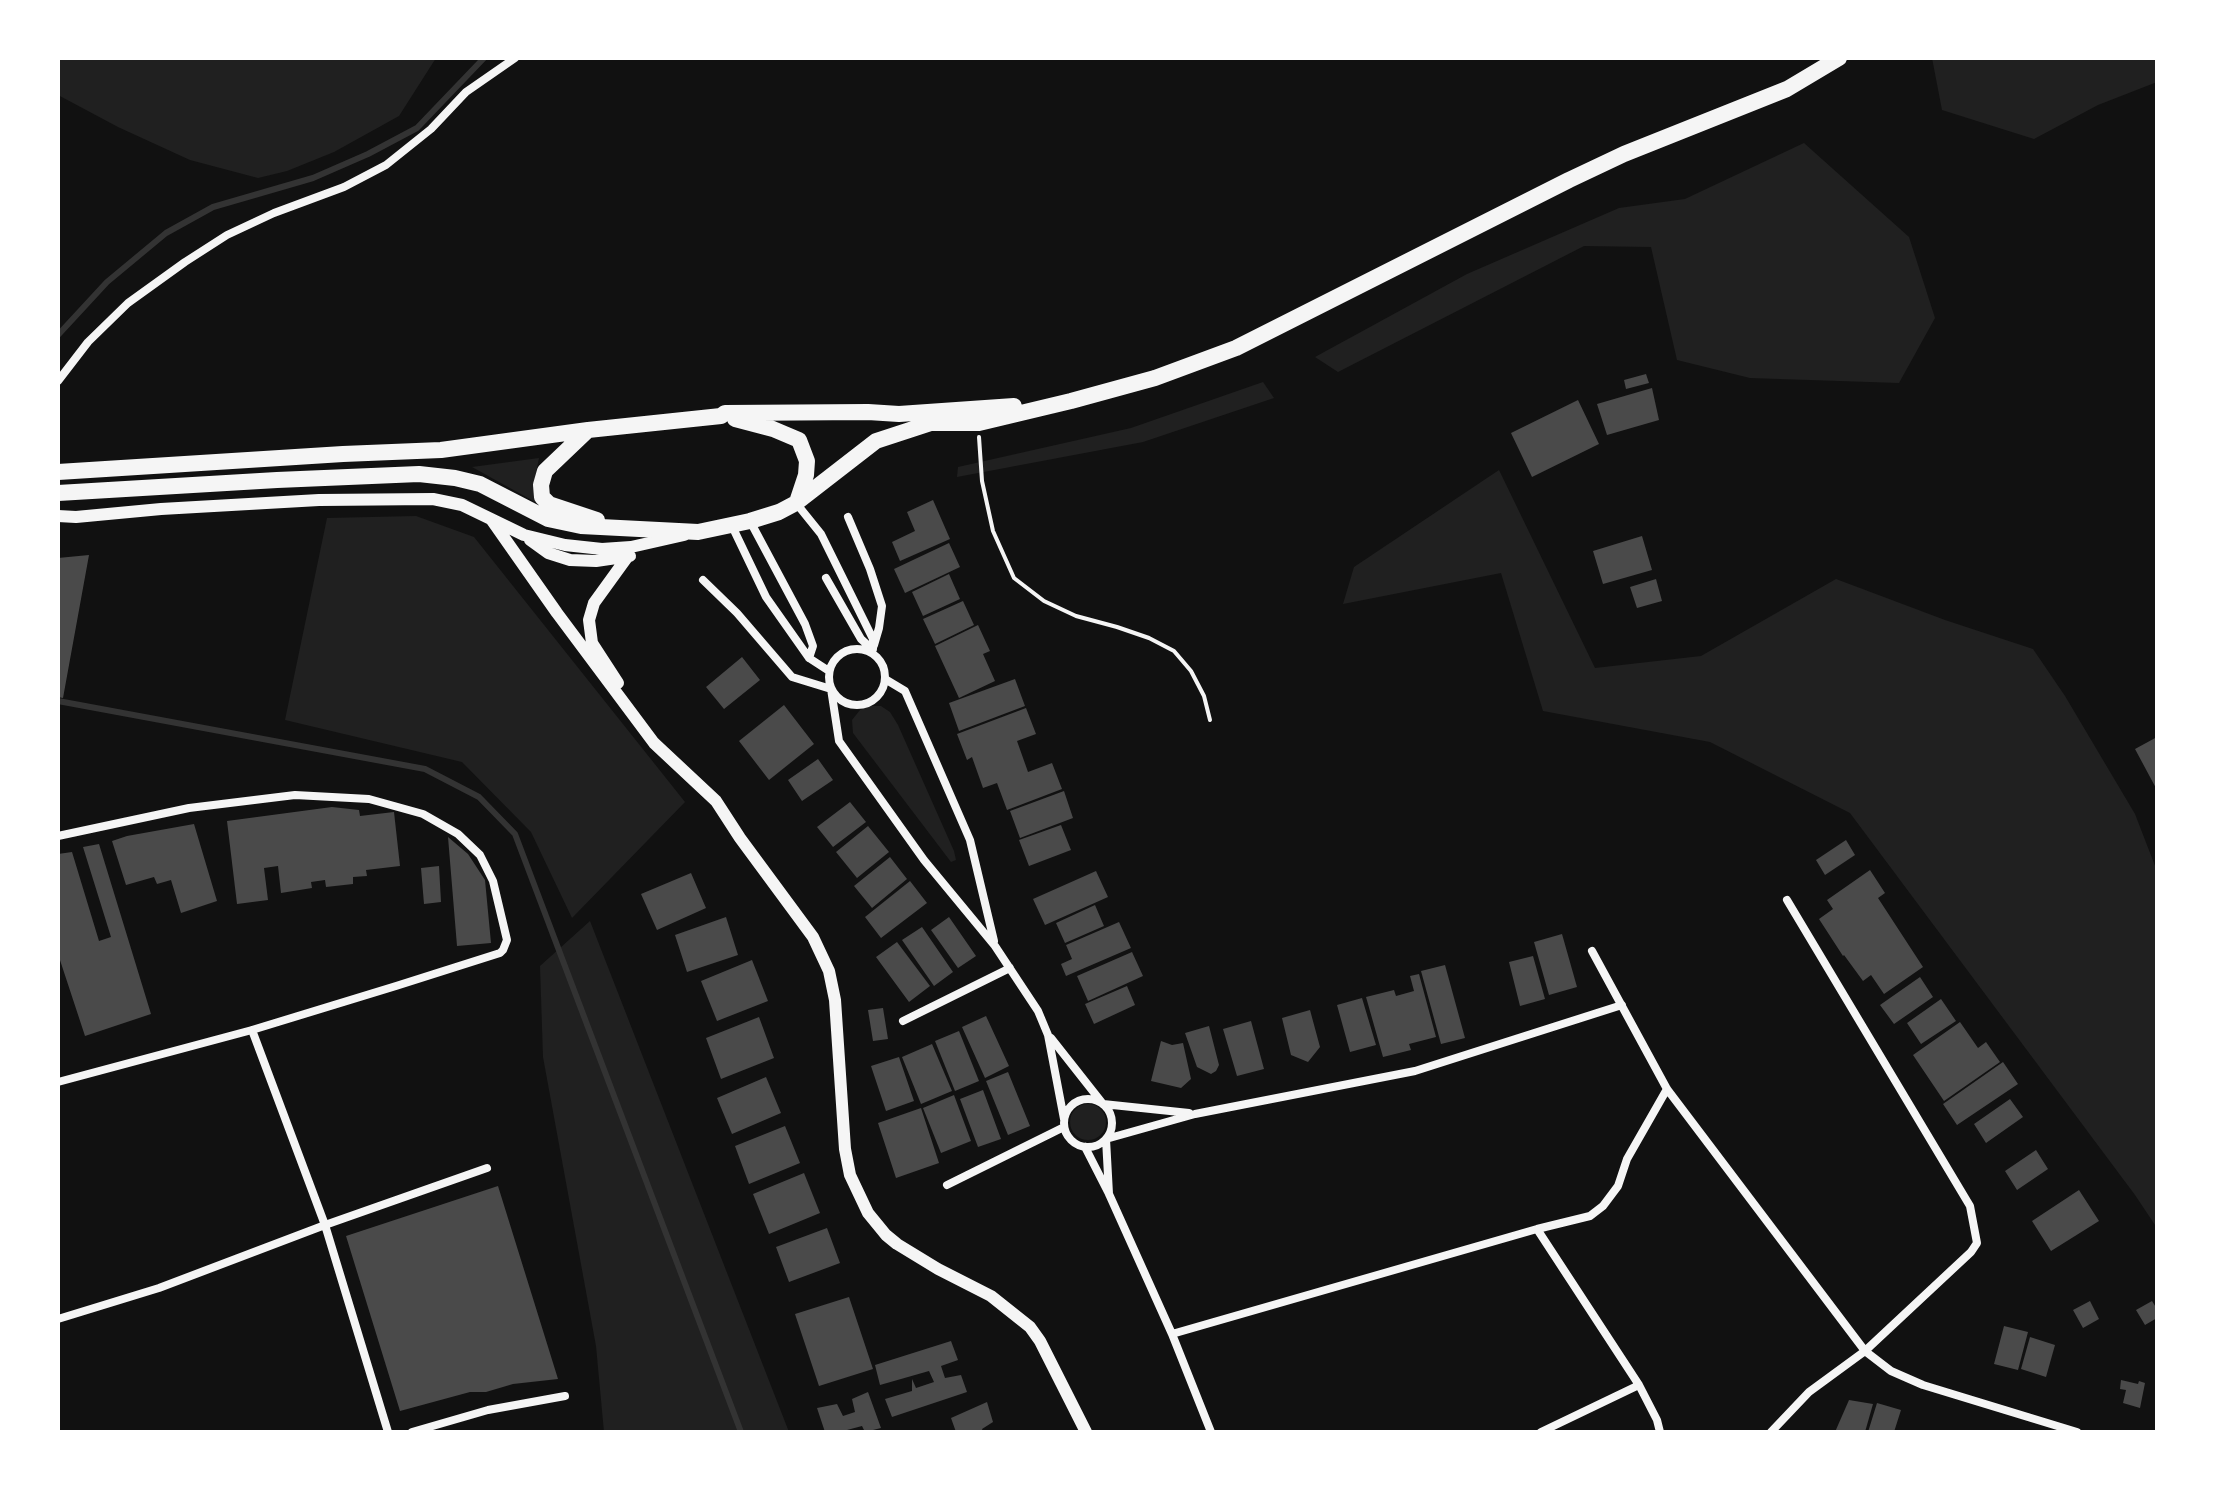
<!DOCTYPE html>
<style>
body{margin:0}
#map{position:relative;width:2215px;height:1490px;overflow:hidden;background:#111;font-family:Arial,sans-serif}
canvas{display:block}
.frame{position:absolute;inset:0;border:60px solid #fff;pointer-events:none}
</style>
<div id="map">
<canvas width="2215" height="1490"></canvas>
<div class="frame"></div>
</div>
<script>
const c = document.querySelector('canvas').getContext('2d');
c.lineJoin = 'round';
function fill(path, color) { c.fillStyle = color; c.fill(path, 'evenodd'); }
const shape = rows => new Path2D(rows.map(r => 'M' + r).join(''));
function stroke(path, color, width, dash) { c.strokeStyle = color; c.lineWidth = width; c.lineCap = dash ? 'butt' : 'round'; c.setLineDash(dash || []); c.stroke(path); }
const green = shape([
 [58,58,436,58,399,116,334,152,287,171,258,178,190,160,118,127,58,95],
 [1932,58,2157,58,2157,82,2098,105,2034,139,1942,110],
 [1804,143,1909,237,1935,318,1899,383,1750,378,1677,360,1651,247,1584,246,1338,372,1315,357,1467,274,1619,208,1685,199],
 [1263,382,1274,398,1143,442,957,477,958,467,1131,428],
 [539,458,533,487,537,503,472,467],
 [1499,470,1595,668,1701,656,1836,579,1945,620,2033,649,2065,696,2135,814,2157,871,2157,1228,2135,1195,1850,813,1710,742,1543,711,1501,573,1343,604,1354,567],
 [416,516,474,537,685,802,572,918,531,832,462,762,285,720,327,518],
 [869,706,881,706,890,712,898,725,954,851,956,860,951,862,853,733,852,720,860,710],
 [590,921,789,1432,604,1432,596,1346,543,1057,540,966],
 '1070 1122a18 18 0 1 1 36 0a18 18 0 1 1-36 0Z'
]);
const stream = shape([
 [58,335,107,282,166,233,213,207,313,178,368,154,417,128,484,58],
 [58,701,425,769,479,797,515,834,741,1432]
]);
const building = shape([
 [1646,374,1649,383,1626,389,1624,380],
 [1652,388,1659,420,1607,435,1597,404],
 [1578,400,1599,444,1532,477,1511,433],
 [933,500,950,539,900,561,892,542,915,531,907,512],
 [1642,536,1652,570,1603,584,1593,551],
 [949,543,960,567,905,593,894,569],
 [89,555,63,698,58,697,58,558],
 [949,574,960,599,923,616,912,592],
 [1656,579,1662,601,1637,608,1630,587],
 [963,601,974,625,935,644,923,619],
 [978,625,990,651,983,654,995,681,959,698,935,646],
 [742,657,760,680,724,709,706,687],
 [1015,679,1025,706,959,731,949,703],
 [784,705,814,744,769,780,739,741],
 [1026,708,1036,734,1017,741,1028,772,1052,763,1062,789,1007,810,997,783,983,788,972,757,967,760,957,734],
 [2157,737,2157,790,2135,749],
 [818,759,833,780,802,801,788,780],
 [1064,791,1073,818,1020,838,1010,811],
 [850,802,866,822,833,847,817,827],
 [332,807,359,810,360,816,394,812,400,866,366,870,367,876,353,877,353,884,326,887,325,880,311,882,312,888,281,893,278,866,264,868,268,900,237,904,227,821],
 [194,824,217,901,181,913,171,880,157,884,154,877,126,885,112,841,127,836],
 [1061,825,1071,850,1029,866,1019,840],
 [868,826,889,852,857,878,836,852],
 [448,837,468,854,485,880,491,943,457,946],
 [1846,840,1855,855,1825,875,1816,860],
 [99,844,151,1014,85,1036,58,954,58,854,72,852,99,941,111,937,83,847],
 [890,857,907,879,872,908,854,886],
 [439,866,441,902,424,904,421,868],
 [1870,870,1885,893,1878,898,1923,967,1884,994,1871,975,1863,981,1844,955,1843,956,1819,919,1833,909,1827,900],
 [1096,871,1108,897,1045,925,1033,899],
 [691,873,706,908,657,930,641,894],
 [910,881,927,903,881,938,865,917],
 [1095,905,1104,926,1065,943,1056,923],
 [726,917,738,955,687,972,675,935],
 [949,917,976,956,958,968,931,930],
 [1119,922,1131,948,1066,976,1061,964,1072,959,1066,945],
 [922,927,953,972,934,986,902,940],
 [1562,934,1577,987,1549,995,1534,942],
 [897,942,930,986,909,1002,876,957],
 [1132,952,1143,976,1088,1001,1077,976],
 [1533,956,1545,999,1520,1006,1509,962],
 [752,960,768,1001,717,1021,701,981],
 [1445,965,1465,1038,1441,1044,1421,971],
 [1419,974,1436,1037,1409,1044,1411,1050,1383,1057,1366,997,1394,990,1396,996,1414,991,1410,976],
 [1920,977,1933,997,1894,1024,1880,1005],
 [1127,986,1135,1005,1094,1024,1085,1004],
 [1362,998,1376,1045,1350,1052,1337,1005],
 [1941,999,1956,1021,1921,1044,1907,1023],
 [883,1008,888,1039,873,1041,868,1010],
 [1310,1010,1320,1047,1308,1062,1291,1055,1282,1018],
 [986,1016,1009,1066,985,1078,962,1027],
 [759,1017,774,1058,721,1079,706,1038],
 [1251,1021,1264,1069,1237,1076,1223,1029],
 [1960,1022,1978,1048,1986,1042,2000,1062,1944,1101,1913,1055],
 [1209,1026,1219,1065,1216,1071,1211,1074,1197,1067,1185,1033],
 [959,1031,979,1081,955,1091,935,1041],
 [1161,1041,1172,1045,1183,1043,1191,1079,1181,1088,1151,1081],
 [932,1044,952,1091,921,1104,902,1057],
 [899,1057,914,1101,886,1111,871,1066],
 [2003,1062,2018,1084,1957,1125,1943,1104],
 [1008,1072,1030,1126,1008,1135,986,1081],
 [766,1077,781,1113,732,1134,717,1098],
 [983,1090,1001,1139,978,1147,960,1099],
 [954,1095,971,1141,941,1153,923,1108],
 [2010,1099,2023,1117,1986,1143,1974,1124],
 [921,1108,939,1163,896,1178,878,1123],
 [785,1126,800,1163,749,1184,735,1146],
 [2036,1150,2048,1169,2017,1190,2005,1171],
 [804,1173,820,1213,769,1234,753,1194],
 [498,1186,558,1379,513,1384,486,1392,470,1392,400,1411,346,1236],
 [2079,1190,2099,1221,2051,1251,2032,1221],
 [827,1228,840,1263,789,1282,776,1247],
 [849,1297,873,1369,819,1386,795,1314],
 [2090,1301,2099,1319,2083,1328,2073,1310],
 [2152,1301,2157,1309,2157,1318,2145,1325,2136,1310],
 [2004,1326,2028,1332,2018,1370,1994,1364],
 [2030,1337,2055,1345,2046,1377,2021,1369],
 [951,1341,958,1360,941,1366,945,1378,961,1375,967,1392,892,1417,885,1399,912,1391,912,1379,916,1388,934,1382,929,1371,880,1385,875,1365],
 [2121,1380,2138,1384,2139,1381,2145,1383,2140,1408,2123,1403,2126,1390,2120,1389],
 [868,1392,881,1428,865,1432,862,1426,847,1430,848,1432,825,1432,817,1408,837,1404,843,1416,855,1412,852,1399],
 [1849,1400,1873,1404,1865,1432,1835,1432],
 [987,1402,993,1422,982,1429,983,1432,956,1432,951,1418],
 [1877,1403,1901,1410,1894,1432,1868,1432]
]);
const path = shape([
 [979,437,982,481,993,531,1014,578,1044,601,1076,616,1117,627,1149,638,1174,651,1191,671,1204,696,1210,720]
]);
const minor = shape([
 [58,381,88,342,128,303,185,262,227,235,274,213,344,187,386,165,431,129,466,92,515,58],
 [796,503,821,534,873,639,873,649],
 [848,517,870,569,882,606,879,628,874,645],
 [750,521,805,624,813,646,809,658,829,671],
 [732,526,766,597,809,658],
 [826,578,861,639,872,649],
 [703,580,737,613,792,677,831,689,839,741,924,860,995,946,1038,1011,1048,1035,1064,1119],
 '829 677a28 28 0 1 1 56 0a28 28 0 1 1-56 0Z',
 [885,679,905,691,970,840,994,941],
 [58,836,189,808,295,795,369,799,423,814,458,834,480,855,493,881,507,940,503,950,500,953,396,986,252,1030,58,1082],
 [1592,951,1667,1089,1865,1351,1891,1371,1923,1385,2077,1432],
 [903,1021,1010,968],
 [252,1030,325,1225,388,1432],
 [1051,1038,1103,1104,1189,1113],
 '1064 1123a24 24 0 1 1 48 0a24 24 0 1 1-48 0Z',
 [1085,1147,1109,1194,1172,1334,1211,1432],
 [947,1185,1064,1127],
 [1109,1194,1106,1139,1195,1114,1415,1071,1622,1005],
 [1537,1229,1639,1385,1657,1420,1660,1432],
 [58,1319,159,1288,325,1225,487,1168],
 [1172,1334,1537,1229,1590,1216,1603,1206,1618,1186,1627,1159,1667,1089],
 [412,1432,488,1410,565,1396],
 [1541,1432,1639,1385],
 [1771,1432,1809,1392,1865,1351,1971,1252,1977,1243,1970,1206,1787,900]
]);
const tertiary = shape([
 [58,516,76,517,161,509,319,500,433,499,462,505,524,535,565,545,602,549,631,547,684,535],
 [491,519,557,613,654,743,716,801,740,838,813,937,829,971,835,1000,845,1149,850,1175,868,1213,886,1235,897,1244,938,1269,991,1296,1030,1327,1040,1341,1086,1432],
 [530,540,548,553,570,560,596,561,630,556],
 [618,683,592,643,589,620,594,603,628,556]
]);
const trunk = shape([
 [735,419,773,429,799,440,807,461,806,475,797,502],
 [588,430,545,471,541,485,542,497,549,504,597,520],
 [58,472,343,454,441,450,588,430,721,416,725,413,868,412,899,414,1014,406],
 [58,493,277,480,419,474,455,478,480,484,548,519,581,526,698,532,750,521,779,512,796,503,876,441,931,423,979,423,1071,401,1155,378,1236,348,1569,180,1624,154,1787,89,1839,58]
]);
fill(green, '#202020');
stroke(stream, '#333', 6);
fill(building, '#4a4a4a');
stroke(path, '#f5f5f5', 4);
stroke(minor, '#f5f5f5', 8);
stroke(tertiary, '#f5f5f5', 12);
stroke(trunk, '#f5f5f5', 16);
</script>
